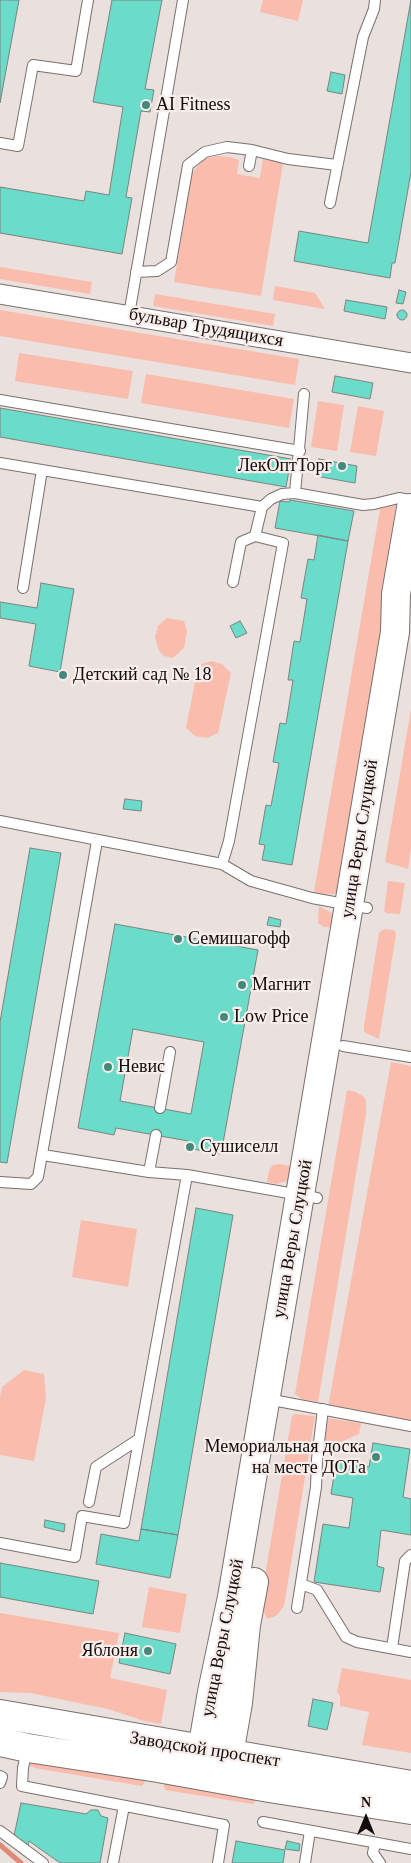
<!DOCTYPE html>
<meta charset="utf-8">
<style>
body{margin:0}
#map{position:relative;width:411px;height:1863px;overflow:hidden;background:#eae0dd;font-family:Georgia,serif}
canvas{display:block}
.north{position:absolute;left:341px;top:1793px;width:50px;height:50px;-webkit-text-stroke:4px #f8edea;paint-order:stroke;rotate:0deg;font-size:14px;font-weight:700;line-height:20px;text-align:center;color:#0f0c0b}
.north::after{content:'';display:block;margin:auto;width:18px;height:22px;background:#0f0c0b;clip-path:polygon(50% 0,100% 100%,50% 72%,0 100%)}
</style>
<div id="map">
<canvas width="411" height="1863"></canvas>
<div class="north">N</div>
</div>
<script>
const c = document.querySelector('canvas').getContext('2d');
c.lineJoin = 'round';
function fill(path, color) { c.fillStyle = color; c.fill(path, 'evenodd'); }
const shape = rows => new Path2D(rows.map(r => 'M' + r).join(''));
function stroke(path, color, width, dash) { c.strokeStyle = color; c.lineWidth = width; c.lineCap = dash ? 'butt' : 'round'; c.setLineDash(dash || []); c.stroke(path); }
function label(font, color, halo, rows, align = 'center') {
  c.font = font + ' Georgia,serif'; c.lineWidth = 4.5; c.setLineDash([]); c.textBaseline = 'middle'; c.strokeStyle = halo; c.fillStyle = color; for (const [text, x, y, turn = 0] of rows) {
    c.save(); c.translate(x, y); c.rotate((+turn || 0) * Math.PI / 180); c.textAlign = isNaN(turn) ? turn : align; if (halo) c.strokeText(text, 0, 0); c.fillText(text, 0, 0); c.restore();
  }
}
const green = shape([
 [263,0,303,0,298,21,260,12],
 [218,156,230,157,239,160,237,174,260,178,263,159,283,163,261,296,174,282,192,173,204,159],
 [0,267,92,282,90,294,0,279],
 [275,286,315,293,325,309,273,300],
 [155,294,275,314,273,326,153,306],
 [0,310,299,359,295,385,0,336],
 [19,353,133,371,128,399,15,381],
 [146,374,294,399,289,428,141,403],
 [318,401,344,405,337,451,311,447],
 [358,406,384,411,376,456,350,452],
 [396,505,383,591,385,627,340,890,334,894,324,894,314,892,380,509],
 [167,618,184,621,187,631,184,648,173,658,164,656,159,651,155,637,158,626],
 [211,661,222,664,231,673,218,733,207,738,195,736,186,728,197,671,202,664],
 [411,709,411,849,408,869,385,862],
 [388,881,405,883,400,914,386,913,384,911],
 [319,906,335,915,336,928,324,927,318,923],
 [384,929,394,930,396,934,379,1039,364,1032,364,1026,379,933],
 [391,1062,411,1066,411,1422,328,1407],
 [347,1090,356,1092,364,1097,366,1101,366,1114,318,1402,303,1400,295,1394],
 [279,1164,296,1167,287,1181,276,1184,267,1182,269,1170,273,1165],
 [81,1220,137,1229,128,1287,72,1277],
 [24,1370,44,1374,46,1398,34,1461,0,1455,0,1396,2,1387],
 [295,1414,315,1416,284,1606,276,1616,267,1619,262,1607,261,1599,292,1416],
 [328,1418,361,1423,359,1434,329,1447,324,1448],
 [149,1587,187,1594,180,1633,142,1627],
 [0,1613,119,1633,110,1678,167,1690,161,1724,144,1721,108,1709,30,1693,0,1692],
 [342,1668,411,1680,411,1753,362,1745,369,1712,340,1706,340,1696,337,1692],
 [33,1759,147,1778,142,1786,40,1769,29,1766],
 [163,1781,259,1796,253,1804,165,1790]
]);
const stream = shape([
 [0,1845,21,1863]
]);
const building = shape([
 [0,0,19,0,0,103,0,0],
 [112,0,162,0,145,89,154,90,150,112,141,111,126,197,132,198,122,254,0,233,0,187,84,201,86,191,109,195,123,107,93,102,112,0],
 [411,0,411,172,395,263,392,263,390,278,294,261,299,231,368,243,411,0],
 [331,72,345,75,342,94,327,91,331,72],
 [399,290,406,292,403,304,396,303,399,290],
 [346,300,387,307,385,319,344,311,346,300],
 '397 315a5 5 0 1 1 10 0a5 5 0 1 1-10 0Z',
 [335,376,373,383,370,399,332,392,335,376],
 [0,408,291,459,286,487,0,437,0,408],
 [319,459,357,466,355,483,316,476,319,459],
 [290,500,354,511,348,541,275,528,280,501,289,502,290,500],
 [318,535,348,541,292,865,262,860,265,845,259,844,266,805,271,806,279,763,273,762,280,723,286,724,293,680,288,680,294,641,300,642,307,599,301,598,308,559,314,560,318,535],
 [41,583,74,589,60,672,29,666,36,624,0,618,0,602,37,608,41,583],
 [240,621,247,633,236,638,230,626,240,621],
 [125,799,142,801,141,811,123,809,125,799],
 [30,848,61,853,7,1163,0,1162,0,1022,30,848],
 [269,917,281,920,280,927,267,925,269,917],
 [115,924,258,950,221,1154,187,1148,188,1141,116,1128,114,1135,78,1128,115,924],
 [133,1029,204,1042,191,1114,120,1101,133,1029],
 [196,1208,233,1215,178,1535,141,1529,196,1208],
 [373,1443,410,1449,403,1497,411,1499,411,1535,381,1530,377,1566,384,1568,380,1592,314,1582,323,1524,349,1528,353,1498,331,1494,336,1462,369,1467,373,1443],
 [45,1520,65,1524,64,1532,44,1527,45,1520],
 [141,1529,178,1535,170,1578,96,1564,101,1534,139,1541,141,1529],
 [0,1563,99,1581,93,1614,0,1597,0,1563],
 [125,1633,176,1644,170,1674,119,1663,125,1633],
 [313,1699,333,1703,327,1730,308,1726,313,1699],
 [21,1803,86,1814,91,1810,98,1810,101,1816,108,1818,100,1863,60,1863,29,1841,28,1845,14,1836,21,1803],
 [236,1841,285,1850,283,1863,232,1863,236,1841],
 [287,1841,300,1844,299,1851,285,1849,287,1841]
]);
const lane = shape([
 [0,143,18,146,33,65,76,71,88,0],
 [249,166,252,150],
 [330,203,363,37,374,9,375,0],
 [136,272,157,271,171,262,188,165,205,152,227,147,252,150,288,159,337,165],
 [129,315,183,0],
 [0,400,300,451],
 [0,463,262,507,271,499,282,494,295,493,363,505,374,504,399,498,411,500],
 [295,493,304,394],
 [233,582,241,542,255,536],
 [23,588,42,470],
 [0,821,222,864,251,881,312,898,367,908],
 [222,864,229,841,283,543,255,536,262,507],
 [343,1046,411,1057],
 [160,1108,170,1052],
 [43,1155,149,1172,187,1175,317,1198],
 [149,1172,156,1135],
 [0,1182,31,1184,38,1177,97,841],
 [267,1399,411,1426],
 [89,1502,96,1467,139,1439],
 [0,1543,75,1557,82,1516,124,1523,187,1175],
 [301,1584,317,1590,346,1637,357,1642,411,1652],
 [297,1608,316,1487,317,1459,323,1409],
 [392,1648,405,1561,411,1555],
 [27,1749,23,1768,22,1786,224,1825,218,1863],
 [0,1776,2,1777,0,1783],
 [263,1822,411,1849],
 [0,1831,43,1863],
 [375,1843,373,1853,380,1863],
 [113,1863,124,1806],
 [305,1863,310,1831]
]);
const street = shape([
 [0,294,411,363]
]);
const secondary = shape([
 [209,1770,202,1750,212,1692,232,1597,349,905,395,632,396,594,411,508],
 [215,1772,229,1754,238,1703,246,1625,254,1582]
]);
const primary = shape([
 [0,1714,411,1785],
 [0,1742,28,1748,158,1768,269,1788,411,1810]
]);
const markers = [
 [146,105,5,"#44887c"],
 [342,466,5,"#44887c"],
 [63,675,5,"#44887c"],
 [178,939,5,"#44887c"],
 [242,985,5,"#44887c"],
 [224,1017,5,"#44887c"],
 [108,1067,5,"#44887c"],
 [190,1147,5,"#44887c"],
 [376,1457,5,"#44887c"],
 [148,1651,5,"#44887c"]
];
const poiNames = [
 ["AI Fitness",156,105],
 ["ЛекОптТорг",332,466,"right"],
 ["Детский сад № 18",73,675],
 ["Семишагофф",188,939],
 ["Магнит",252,985],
 ["Low Price",234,1017],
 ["Невис",118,1067],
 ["Сушиселл",200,1147],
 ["Мемориальная доска",366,1447,"right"],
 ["на месте ДОТа",366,1468,"right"],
 ["Яблоня",138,1651,"right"]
];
const streetNames = [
 ["бульвар Трудящихся",206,328,10],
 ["улица Веры Слуцкой",360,839,-81],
 ["улица Веры Слуцкой",293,1239,-80],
 ["улица Веры Слуцкой",223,1638,-79],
 ["Заводской проспект",205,1750,9]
];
fill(green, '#fabcac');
stroke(stream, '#de8a75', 5);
fill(building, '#6bdcc9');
stroke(building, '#7a8481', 1);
stroke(lane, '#79706e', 12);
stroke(street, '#79706e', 21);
stroke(secondary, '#79706e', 30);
stroke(primary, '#79706e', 30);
stroke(lane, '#fff', 10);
stroke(street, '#fff', 19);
stroke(secondary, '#fff', 28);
stroke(primary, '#fff', 28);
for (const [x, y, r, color] of markers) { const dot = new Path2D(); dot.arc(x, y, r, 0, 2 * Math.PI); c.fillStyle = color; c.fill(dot); stroke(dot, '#f8edea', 2); }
label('18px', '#0f0c0b', '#f8edea', poiNames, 'left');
label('18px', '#0f0c0b', '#f8edea', streetNames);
</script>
